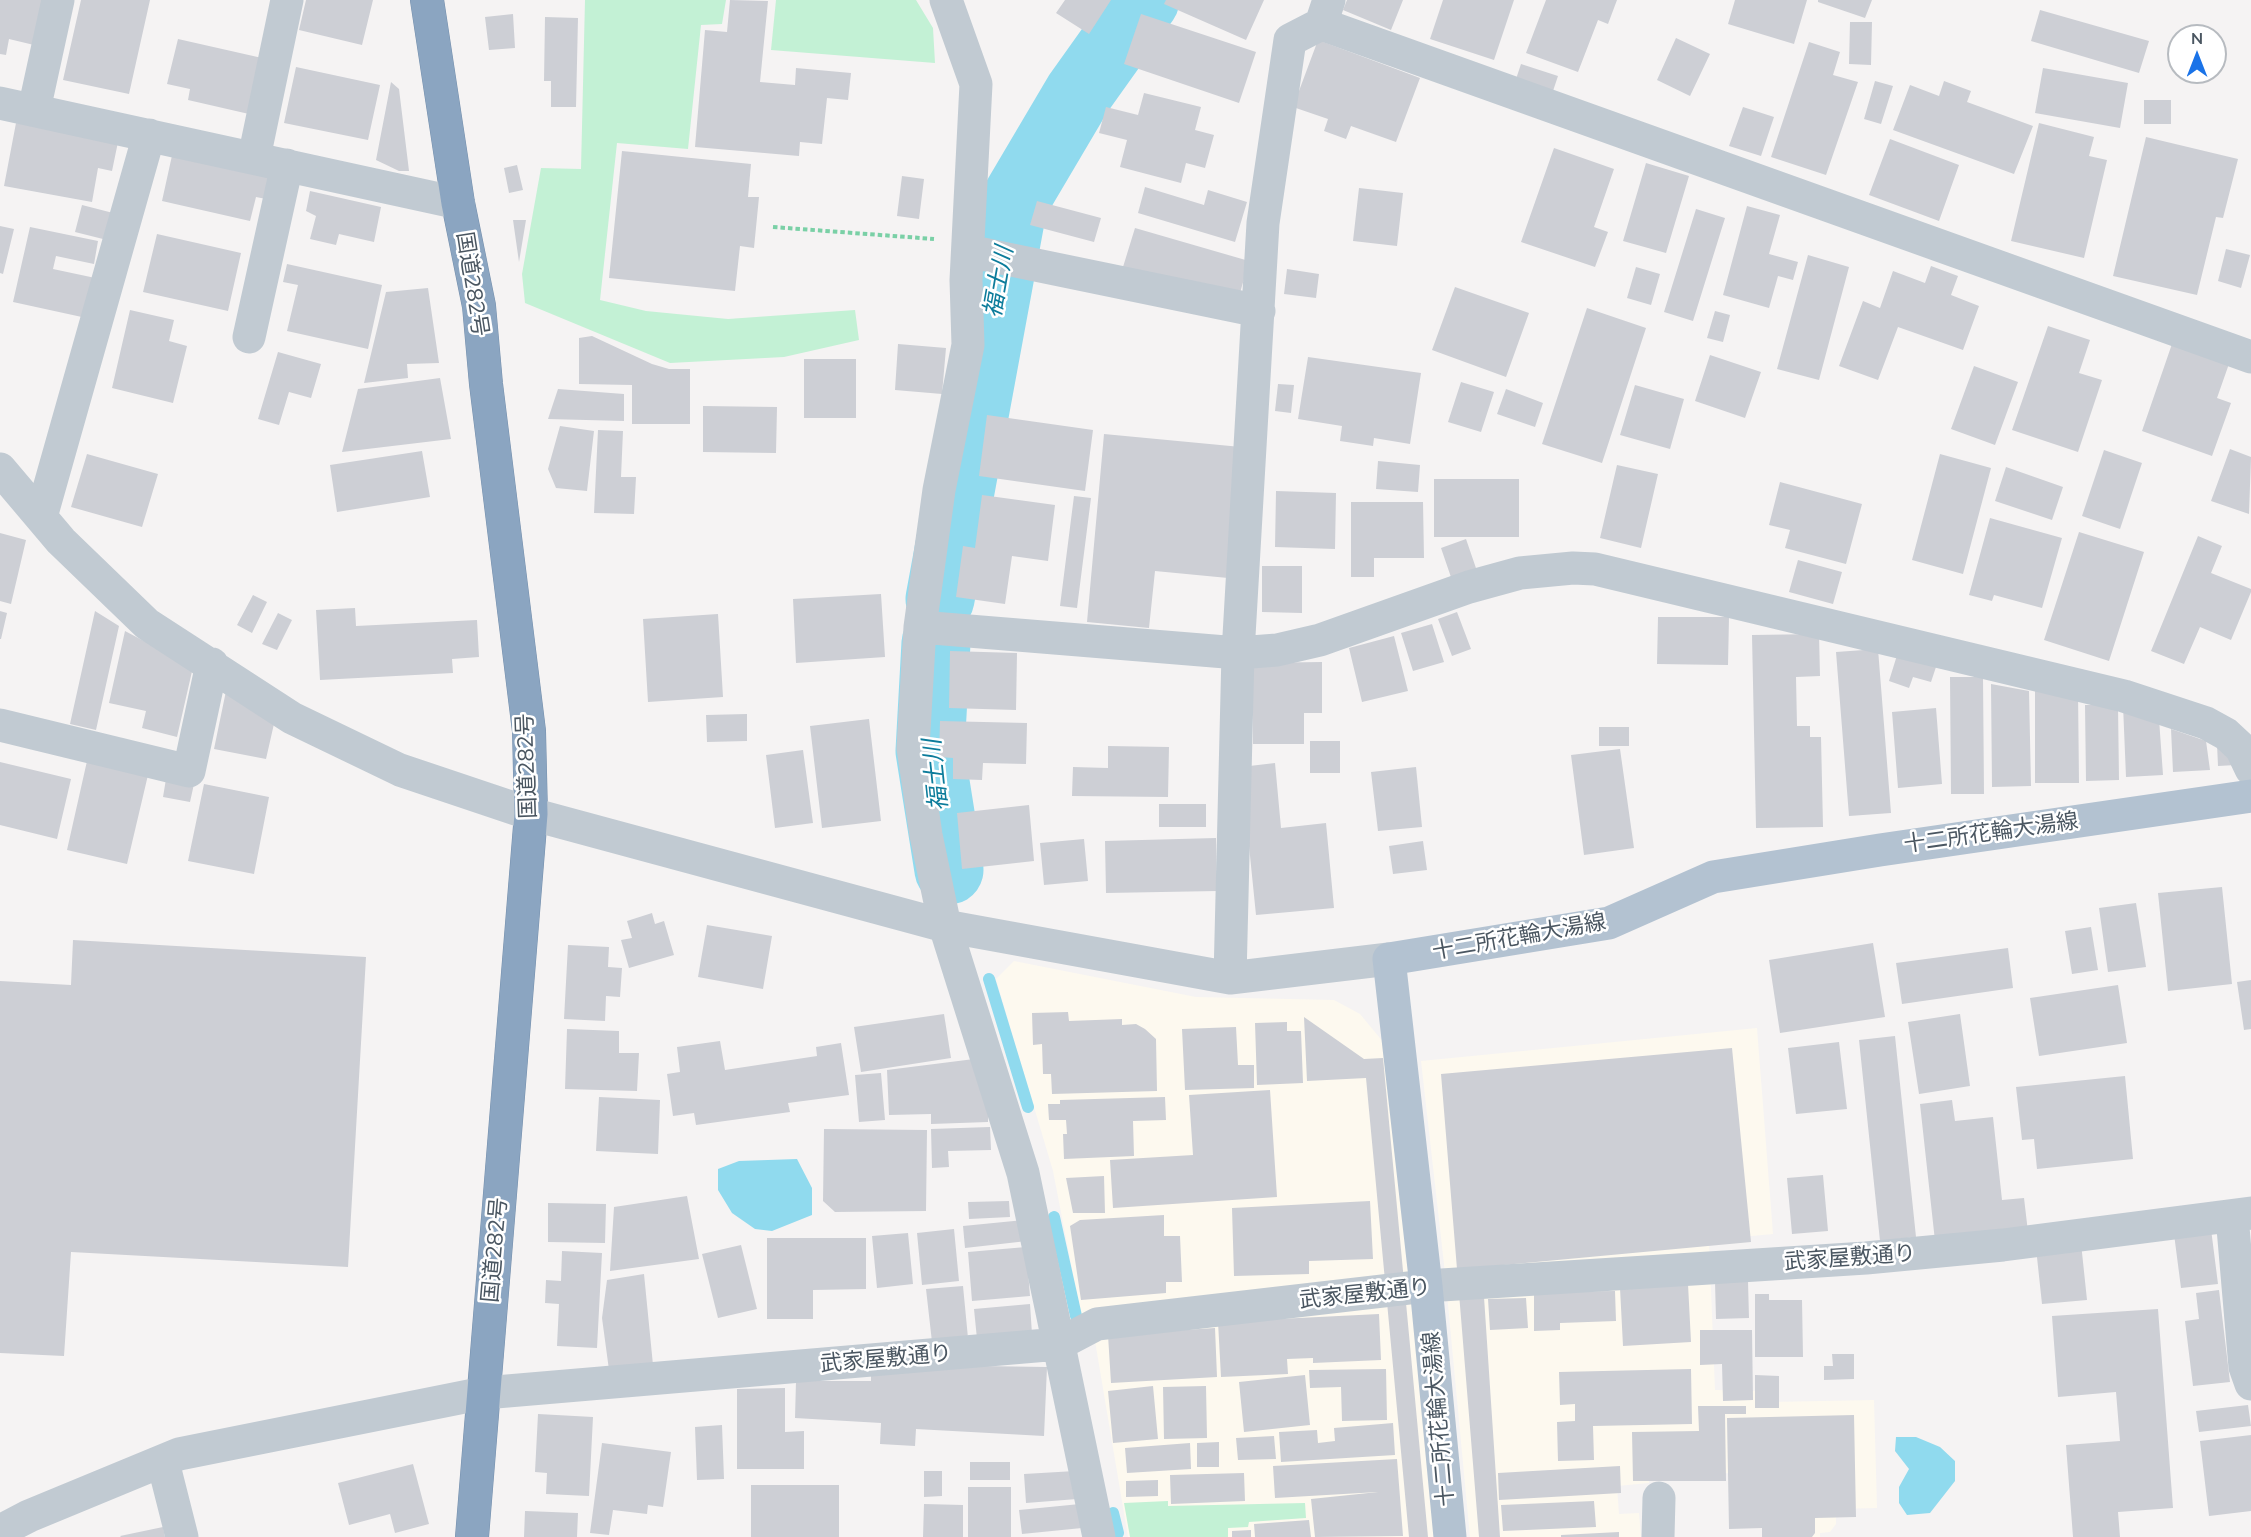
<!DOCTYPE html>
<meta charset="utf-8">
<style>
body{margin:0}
#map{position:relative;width:2251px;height:1537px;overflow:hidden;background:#f5f3f3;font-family:Mulish,sans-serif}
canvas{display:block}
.north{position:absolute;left:2167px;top:24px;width:60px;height:60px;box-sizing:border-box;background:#fff;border:2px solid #b7bbc0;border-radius:50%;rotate:0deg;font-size:16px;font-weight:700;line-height:24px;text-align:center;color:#4a5661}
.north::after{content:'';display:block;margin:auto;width:21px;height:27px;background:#1a73e8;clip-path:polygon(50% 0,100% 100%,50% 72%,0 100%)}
</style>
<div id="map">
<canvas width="2251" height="1537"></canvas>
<div class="north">N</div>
</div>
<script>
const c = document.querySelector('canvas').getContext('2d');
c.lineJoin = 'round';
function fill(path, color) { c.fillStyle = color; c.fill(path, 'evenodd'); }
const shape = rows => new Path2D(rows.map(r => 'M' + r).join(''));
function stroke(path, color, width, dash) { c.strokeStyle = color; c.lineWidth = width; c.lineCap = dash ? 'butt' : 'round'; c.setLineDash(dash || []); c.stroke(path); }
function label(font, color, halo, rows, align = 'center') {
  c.font = font + ' Mulish,"Noto Sans JP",sans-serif'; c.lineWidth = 5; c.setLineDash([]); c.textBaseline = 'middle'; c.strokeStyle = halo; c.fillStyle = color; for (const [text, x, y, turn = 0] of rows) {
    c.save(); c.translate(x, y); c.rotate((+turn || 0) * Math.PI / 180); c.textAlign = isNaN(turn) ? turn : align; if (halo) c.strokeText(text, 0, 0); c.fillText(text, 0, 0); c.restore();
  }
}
const commercial = shape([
 [1014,961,1196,997,1334,1000,1360,1014,1384,1043,1413,1297,1434,1537,1128,1537,1095,1341,1082,1321,1053,1171,996,979],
 [1757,1028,1773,1234,1709,1240,1715,1390,1768,1391,1769,1402,1874,1400,1877,1508,1836,1509,1836,1524,1830,1532,1820,1533,1820,1537,1778,1537,1743,1473,1649,1474,1649,1483,1617,1486,1619,1514,1639,1513,1641,1537,1470,1537,1445,1273,1421,1061]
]);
const green = shape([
 [585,0,726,0,722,24,701,25,688,149,617,143,600,300,646,311,728,319,855,310,859,340,784,357,670,363,525,303,522,274,541,168,581,169],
 [776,0,916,0,933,28,935,63,771,50],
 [1168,1501,1168,1506,1305,1503,1306,1518,1249,1522,1248,1527,1228,1528,1228,1537,1130,1537,1124,1503]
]);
const water = shape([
 [797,1159,812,1188,812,1215,772,1231,755,1229,732,1213,718,1190,718,1169,739,1161],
 [1896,1437,1916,1437,1940,1447,1955,1461,1955,1481,1930,1513,1907,1515,1899,1503,1899,1487,1909,1469,1895,1451]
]);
const stream = shape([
 [989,979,1028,1107],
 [1054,1217,1076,1316],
 [1113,1513,1118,1533]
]);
const river = shape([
 [940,599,1013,204,1078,94,1145,0],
 [936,643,930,751,949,870]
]);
const building = shape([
 [0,0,44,0,34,45,9,39,6,55,0,54],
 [81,0,150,0,129,94,63,80],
 [306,0,373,0,362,45,299,30],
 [730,0,768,1,760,82,795,85,796,68,851,73,848,100,827,98,822,144,800,142,799,156,695,147,705,30,727,32],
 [1065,0,1111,0,1089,34,1056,13],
 [1166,0,1264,0,1246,40,1164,4],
 [1347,0,1403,0,1391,30,1343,10],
 [1443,0,1514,0,1494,60,1430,39],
 [1546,0,1617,0,1608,24,1598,20,1578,72,1526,53],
 [1735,0,1807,0,1794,44,1728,24],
 [1818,0,1872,0,1865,18,1818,2],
 [2040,10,2149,41,2139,73,2031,41],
 [513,14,515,48,489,50,485,17],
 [1141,14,1256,52,1239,103,1124,64],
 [545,17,578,18,576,107,551,107,551,81,544,81],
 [1850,22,1872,22,1871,65,1849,64],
 [1676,38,1710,54,1690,96,1657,80],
 [178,39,262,58,249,114,188,100,190,89,167,84],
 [1318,40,1420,78,1396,142,1351,126,1346,139,1324,131,1328,119,1293,107],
 [1809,42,1840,52,1833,75,1858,82,1826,175,1771,157],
 [1521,64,1558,76,1551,97,1514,85],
 [296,67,380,85,368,140,284,123],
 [2043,68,2128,83,2120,128,2035,113],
 [1875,81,1893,86,1881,124,1864,119],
 [1944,81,1971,91,1967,102,2033,126,2014,174,1893,130,1910,85,1939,96],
 [391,82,399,89,409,171,399,171,376,160],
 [1144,93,1201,107,1195,130,1214,135,1205,168,1186,163,1181,183,1120,167,1127,140,1099,133,1106,107,1138,115],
 [2144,100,2171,100,2171,124,2144,124],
 [1743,107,1774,117,1761,156,1729,146],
 [16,123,118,142,112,171,98,168,92,202,4,186],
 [2039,123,2094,137,2089,156,2107,160,2084,258,2011,241],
 [2146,137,2238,159,2223,218,2216,217,2197,295,2113,276],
 [1890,139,1959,165,1939,221,1869,195],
 [1554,148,1614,169,1594,227,1608,232,1595,267,1521,242],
 [173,151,277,175,271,200,256,197,250,221,162,201],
 [622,151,751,164,748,197,759,197,754,248,740,246,735,291,609,278],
 [1646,163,1689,176,1666,253,1623,241],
 [517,165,523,190,509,193,504,168],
 [902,176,924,179,919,219,897,216],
 [1145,187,1204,205,1208,190,1247,202,1235,242,1138,213],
 [1359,188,1403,193,1397,246,1353,241],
 [310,191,381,207,374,242,339,234,336,245,310,239,316,216,306,211],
 [1037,201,1101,218,1094,242,1030,225],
 [82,205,117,214,111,241,75,232],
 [1747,206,1780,215,1769,254,1798,262,1793,280,1778,276,1769,308,1723,295],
 [1696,209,1725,218,1693,321,1664,312],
 [513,220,526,220,519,262],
 [0,226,14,229,3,274,0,273],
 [30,227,98,241,94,264,56,256,53,269,100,279,91,319,13,302],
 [1135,228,1249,261,1238,300,1123,267],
 [157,234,241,253,228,311,143,292],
 [2226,249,2250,255,2241,288,2218,281],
 [1808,255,1849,267,1819,380,1777,369],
 [287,264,382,285,368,349,287,331,298,285,283,282],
 [1931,266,1958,276,1951,295,1979,306,1963,350,1898,327,1878,380,1839,366,1863,301,1880,308,1893,271,1925,283],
 [1636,267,1660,274,1651,305,1627,298],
 [1287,269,1319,274,1316,298,1284,294],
 [1455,287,1529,313,1506,377,1432,350],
 [428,288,439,363,407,364,408,378,364,383,386,292],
 [1587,308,1646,328,1602,463,1542,444],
 [130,310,174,320,169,341,187,346,173,403,112,388],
 [1715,311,1730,315,1723,342,1707,338],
 [2048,326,2090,340,2079,373,2102,380,2078,452,2012,430],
 [592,336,652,364,669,369,690,369,690,424,632,424,632,385,579,384,579,338],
 [2173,341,2230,361,2217,398,2231,403,2212,456,2142,431],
 [898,344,946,348,942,394,895,390],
 [278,352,321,364,311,398,289,392,279,425,258,419],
 [1710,355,1761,372,1745,418,1695,401],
 [1308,357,1421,373,1410,444,1374,438,1373,446,1340,441,1342,426,1298,419],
 [804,359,856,359,856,418,804,418],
 [1974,366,2018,382,1995,445,1951,429],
 [440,378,451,439,342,452,358,389],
 [1461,382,1494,392,1481,432,1448,422],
 [1278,384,1294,385,1291,413,1275,411],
 [1635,385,1684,399,1670,449,1620,435],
 [558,389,624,394,624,421,548,419],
 [1506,389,1543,403,1535,427,1497,414],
 [703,406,777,407,776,453,703,452],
 [987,415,1093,430,1085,491,979,476],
 [560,426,594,431,587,491,556,488,548,469],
 [598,430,623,431,621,477,636,477,634,514,594,513],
 [1104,434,1241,447,1228,578,1155,571,1149,628,1087,622],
 [2230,449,2251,457,2249,514,2211,501],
 [2104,450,2142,463,2120,529,2082,516],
 [422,451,430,497,337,512,330,465],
 [87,454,158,474,142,527,71,507],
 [1940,454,1991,468,1963,574,1912,560],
 [1378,461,1420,465,1418,492,1376,489],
 [1617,465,1658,474,1641,548,1600,538],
 [2006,467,2063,487,2052,520,1995,501],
 [1434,479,1519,479,1519,537,1434,537],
 [1780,482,1862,504,1846,564,1785,548,1790,530,1769,525],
 [1276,491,1336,493,1335,549,1275,547],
 [982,495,1055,505,1048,561,1012,556,1005,604,956,597,963,546,975,548],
 [1074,496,1091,498,1077,608,1060,606],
 [1351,502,1423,502,1424,558,1374,558,1374,577,1351,577],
 [1990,518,2062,538,2042,608,1994,595,1992,601,1969,595],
 [2079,532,2144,552,2109,661,2044,640],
 [0,533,26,540,11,604,0,601],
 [2198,536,2222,546,2211,573,2251,589,2251,592,2231,640,2200,627,2184,664,2151,651],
 [1466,539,1478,574,1453,583,1441,548],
 [1798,560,1842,572,1833,604,1789,592],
 [1262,566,1302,566,1302,613,1262,612],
 [881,594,885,657,796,663,793,599],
 [253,595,267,602,252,633,237,625],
 [355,608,356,626,477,620,479,657,452,659,453,673,320,680,316,610],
 [0,611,7,613,1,639,0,639],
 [95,611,119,626,96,730,70,724],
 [1457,612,1471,649,1452,656,1438,619],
 [278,613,292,620,277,650,262,644],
 [718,614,723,697,648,702,643,619],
 [1658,617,1729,617,1728,665,1657,664],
 [1432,624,1444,662,1413,671,1401,633],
 [125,631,193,667,177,737,142,728,146,711,109,703],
 [1819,634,1820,676,1796,677,1797,726,1810,726,1810,737,1821,737,1823,827,1756,828,1752,635],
 [1394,636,1408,691,1362,702,1349,648],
 [1878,649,1891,813,1849,816,1836,652],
 [950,651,1017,653,1016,710,949,708],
 [1898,652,1937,664,1931,682,1913,677,1909,688,1889,681],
 [1322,662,1322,713,1304,713,1304,744,1253,744,1253,663],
 [1950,677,1983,677,1984,794,1951,794],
 [1991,684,2029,691,2031,786,1992,787],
 [226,691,276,715,266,759,214,749],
 [2035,691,2078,691,2079,783,2035,783],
 [2085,705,2118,705,2119,780,2086,781],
 [2123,705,2159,719,2163,775,2126,777],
 [1936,708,1942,784,1898,788,1892,712],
 [747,714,747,741,707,742,706,715],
 [869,719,881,821,822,828,810,726],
 [940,721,1027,723,1026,764,983,763,982,780,953,779,953,758,939,757],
 [1599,727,1629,727,1629,746,1599,746],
 [2171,729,2206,741,2210,770,2173,772],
 [1310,741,1340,741,1340,773,1310,773],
 [2217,744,2236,765,2218,766],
 [1108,746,1169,747,1168,797,1072,796,1073,767,1108,768],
 [1620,749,1634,848,1584,855,1571,755],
 [803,750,813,823,775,828,766,755],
 [87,761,148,775,127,864,67,850],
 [0,762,71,779,57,839,0,825],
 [1275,763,1281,828,1326,823,1334,908,1256,915,1241,767],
 [1416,767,1422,827,1378,831,1371,772],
 [166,779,194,784,190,802,163,797],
 [204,784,269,797,254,874,188,861],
 [1159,804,1206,804,1206,827,1159,827],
 [1029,805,1034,861,962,869,957,813],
 [1216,838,1217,891,1106,893,1105,841],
 [1084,839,1088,881,1044,885,1040,843],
 [1423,841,1427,870,1393,874,1389,846],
 [2222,887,2232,984,2168,991,2158,893],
 [2136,903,2146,967,2108,972,2099,908],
 [652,913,655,924,664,921,674,955,629,968,621,940,632,938,627,921],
 [707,925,772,936,763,989,698,977],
 [2091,927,2098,970,2072,974,2065,931],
 [73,940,366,957,348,1267,71,1252,64,1356,0,1353,0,981,71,985],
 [1873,943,1885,1017,1780,1033,1769,960],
 [568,945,609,947,608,967,622,968,620,997,606,996,605,1021,564,1019],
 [2008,948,2013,988,1902,1004,1896,963],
 [2251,980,2251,1029,2244,1030,2237,982],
 [2118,985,2127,1043,2039,1056,2030,998],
 [1068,1012,1069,1021,1122,1019,1122,1025,1136,1024,1145,1029,1156,1039,1157,1091,1052,1094,1051,1074,1043,1074,1042,1044,1033,1045,1032,1013],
 [944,1014,951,1058,861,1072,854,1027],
 [1960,1014,1970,1086,1919,1094,1908,1022],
 [1304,1017,1364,1059,1383,1058,1428,1537,1409,1537,1366,1078,1307,1081],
 [1287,1022,1287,1031,1301,1031,1303,1083,1257,1085,1255,1023],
 [1236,1027,1238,1065,1254,1065,1254,1088,1185,1090,1182,1029],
 [567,1029,619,1031,619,1053,639,1053,637,1091,565,1089],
 [1895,1036,1916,1237,1880,1241,1859,1040],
 [720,1041,725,1070,817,1056,816,1047,841,1043,849,1095,788,1103,790,1112,696,1125,694,1113,673,1116,667,1074,680,1072,677,1047],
 [1839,1042,1847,1109,1796,1114,1788,1048],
 [1732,1048,1751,1242,1482,1267,1500,1537,1479,1537,1441,1074],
 [982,1058,988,1088,988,1122,931,1124,931,1114,889,1115,887,1070],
 [881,1073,885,1120,859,1122,855,1075],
 [2125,1076,2133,1159,2037,1169,2034,1139,2022,1140,2016,1087],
 [1270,1090,1277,1197,1113,1208,1110,1160,1193,1155,1189,1095],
 [599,1097,660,1100,658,1154,596,1151],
 [1165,1097,1166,1120,1133,1121,1134,1156,1064,1159,1063,1134,1067,1134,1066,1120,1049,1120,1048,1104,1060,1104,1060,1100],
 [1952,1100,1955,1121,1993,1117,2002,1200,2024,1198,2028,1232,1935,1241,1920,1104],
 [990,1127,991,1150,948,1151,949,1167,932,1168,931,1129],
 [824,1129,927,1130,926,1211,835,1212,823,1201],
 [1823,1175,1828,1231,1792,1234,1787,1178],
 [1104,1176,1105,1213,1073,1213,1066,1178],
 [687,1196,699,1259,610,1271,614,1207],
 [1009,1201,1010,1217,969,1219,968,1202],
 [1370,1201,1373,1259,1309,1261,1309,1274,1234,1276,1232,1208],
 [548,1203,606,1204,605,1243,548,1242],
 [1164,1215,1164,1236,1180,1236,1182,1282,1166,1282,1166,1293,1081,1300,1070,1226,1080,1220],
 [1024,1220,1027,1241,965,1248,963,1226],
 [954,1229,959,1281,922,1285,917,1233],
 [2211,1229,2218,1284,2181,1288,2174,1234],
 [908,1233,913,1284,877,1288,872,1236],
 [767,1238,866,1238,866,1289,813,1290,813,1319,767,1319],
 [2081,1243,2087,1300,2042,1304,2036,1248],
 [741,1245,757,1309,718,1318,702,1254],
 [1026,1247,1030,1296,972,1301,968,1252],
 [562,1251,602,1253,597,1348,557,1346,559,1304,545,1303,546,1280,561,1281],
 [644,1274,653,1365,609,1370,602,1318,607,1280],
 [1748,1281,1749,1318,1716,1319,1715,1282],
 [1688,1284,1691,1342,1623,1346,1620,1288],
 [963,1286,968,1338,932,1342,926,1289],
 [2219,1290,2230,1382,2193,1386,2185,1321,2199,1319,2196,1293],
 [1615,1291,1616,1321,1560,1323,1560,1330,1534,1331,1534,1292],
 [1755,1294,1769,1294,1769,1300,1802,1300,1803,1357,1755,1357],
 [1526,1298,1528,1328,1490,1330,1488,1299],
 [1030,1304,1032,1334,977,1339,974,1309],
 [2158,1309,2173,1508,2118,1512,2120,1537,2073,1537,2066,1445,2120,1441,2116,1392,2058,1397,2052,1316],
 [1379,1314,1381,1360,1313,1363,1313,1358,1287,1359,1288,1374,1221,1377,1218,1322],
 [1215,1328,1217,1377,1111,1383,1108,1335],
 [1700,1330,1752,1330,1753,1400,1723,1401,1722,1364,1700,1365],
 [1832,1354,1854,1354,1854,1379,1824,1380,1824,1366,1833,1366],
 [912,1365,1047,1367,1044,1436,916,1429,915,1446,880,1444,881,1423,795,1418,796,1381,871,1381,871,1367],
 [1386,1369,1387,1420,1342,1421,1341,1387,1310,1388,1309,1370],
 [1691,1369,1692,1424,1593,1426,1594,1460,1558,1461,1557,1422,1575,1421,1575,1404,1560,1405,1559,1372],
 [1305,1375,1310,1425,1244,1432,1239,1382],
 [1755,1375,1779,1376,1779,1408,1755,1408],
 [1153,1386,1158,1439,1113,1443,1108,1391],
 [1206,1386,1207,1438,1164,1439,1163,1387],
 [785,1388,785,1432,804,1431,804,1469,737,1469,737,1389],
 [2248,1405,2251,1426,2199,1432,2196,1411],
 [1698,1406,1746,1406,1746,1414,1725,1414,1726,1481,1633,1481,1632,1432,1699,1431],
 [538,1414,593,1417,589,1496,546,1494,547,1473,535,1472],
 [1854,1415,1856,1517,1815,1518,1815,1533,1812,1537,1762,1537,1762,1528,1729,1529,1727,1418],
 [1393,1423,1395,1455,1281,1462,1279,1432,1317,1430,1318,1443,1335,1441,1334,1428],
 [722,1425,724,1479,697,1480,695,1427],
 [2251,1435,2251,1511,2209,1516,2200,1441],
 [1274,1436,1276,1459,1238,1460,1236,1438],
 [1219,1442,1219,1467,1197,1467,1197,1443],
 [602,1443,671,1452,663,1507,648,1505,647,1514,613,1510,609,1535,590,1533],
 [1190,1443,1191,1469,1127,1473,1125,1448],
 [1397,1459,1403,1536,1315,1537,1311,1499,1378,1492,1275,1498,1273,1466],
 [970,1462,1010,1462,1010,1480,970,1480],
 [413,1464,429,1524,395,1533,390,1514,349,1525,338,1483],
 [1620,1466,1621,1493,1499,1500,1498,1473],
 [924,1471,942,1471,942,1496,924,1497],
 [1075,1471,1077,1499,1026,1503,1024,1474],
 [1244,1473,1245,1501,1171,1504,1170,1475],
 [1158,1480,1158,1496,1126,1497,1126,1481],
 [751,1485,839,1485,839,1537,751,1537],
 [968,1487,1011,1487,1011,1537,968,1537],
 [1594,1501,1596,1527,1503,1531,1501,1505],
 [924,1504,963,1505,963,1537,923,1537],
 [1080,1504,1082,1528,1022,1534,1019,1510],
 [525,1511,578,1513,577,1537,524,1537],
 [1309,1520,1311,1537,1255,1537,1254,1524],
 [163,1527,165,1537,121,1537,120,1536],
 [1251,1530,1251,1537,1232,1537,1232,1531],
 [1619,1532,1619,1537,1561,1537,1561,1535]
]);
const path = shape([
 [773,227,934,239]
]);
const minor = shape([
 [946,0,976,84,966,280,968,345,939,490,920,627,913,748,926,835,945,926,1023,1173,1099,1537],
 [1329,0,1321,24,1290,40,1263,223,1238,653,1230,978,1389,959],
 [1321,24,2251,357],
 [0,103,458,203],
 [34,110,58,0],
 [254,158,287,0],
 [968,251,1259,311],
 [249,337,287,165],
 [0,469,61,541,147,624,292,718,400,770,531,814,945,926,1230,978],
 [41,517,149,135],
 [920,627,1238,653,1277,650,1320,640,1469,587,1520,573,1573,568,1595,569,2124,696,2206,723,2226,734,2241,748,2251,769],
 [0,725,189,771,212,664],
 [2232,1216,2245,1367,2251,1384],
 [163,1462,182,1537],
 [0,1531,29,1516,179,1454,484,1393,1059,1344,1097,1324,1426,1286,1866,1258,2003,1245,2251,1213],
 [1658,1537,1659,1498]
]);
const major = shape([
 [1450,1537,1426,1286,1389,959,1609,923,1713,877,1880,850,2251,796]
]);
const highway = shape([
 [427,0,458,203,479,306,486,384,529,731,531,814,472,1537]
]);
const streetNames = [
 ["国道282号",472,284,81],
 ["国道282号",527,766,-92],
 ["十二所花輪大湯線",1991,833,-8],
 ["十二所花輪大湯線",1519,937,-10],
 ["国道282号",495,1250,-85],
 ["武家屋敷通り",1850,1258,-4],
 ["武家屋敷通り",1365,1294,-6],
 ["武家屋敷通り",886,1359,-5],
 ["十二所花輪大湯線",1439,1419,-95]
];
const waterNames = [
 ["福士川",999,282,-80],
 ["福士川",936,775,-96]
];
fill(commercial, '#fdf9ef');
fill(green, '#c3f1d5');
fill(water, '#90daee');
stroke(stream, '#90daee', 12);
stroke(river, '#90daee', 69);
fill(building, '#cdcfd5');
stroke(highway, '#7690ad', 34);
stroke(path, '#7ad0a6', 4, [4.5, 3]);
stroke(minor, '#c1cad2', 33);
stroke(major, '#b3c2d1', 33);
stroke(highway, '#8ba5c1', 33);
label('22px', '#4a5661', '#fff', streetNames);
label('italic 24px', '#0c7c9b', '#fff', waterNames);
</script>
